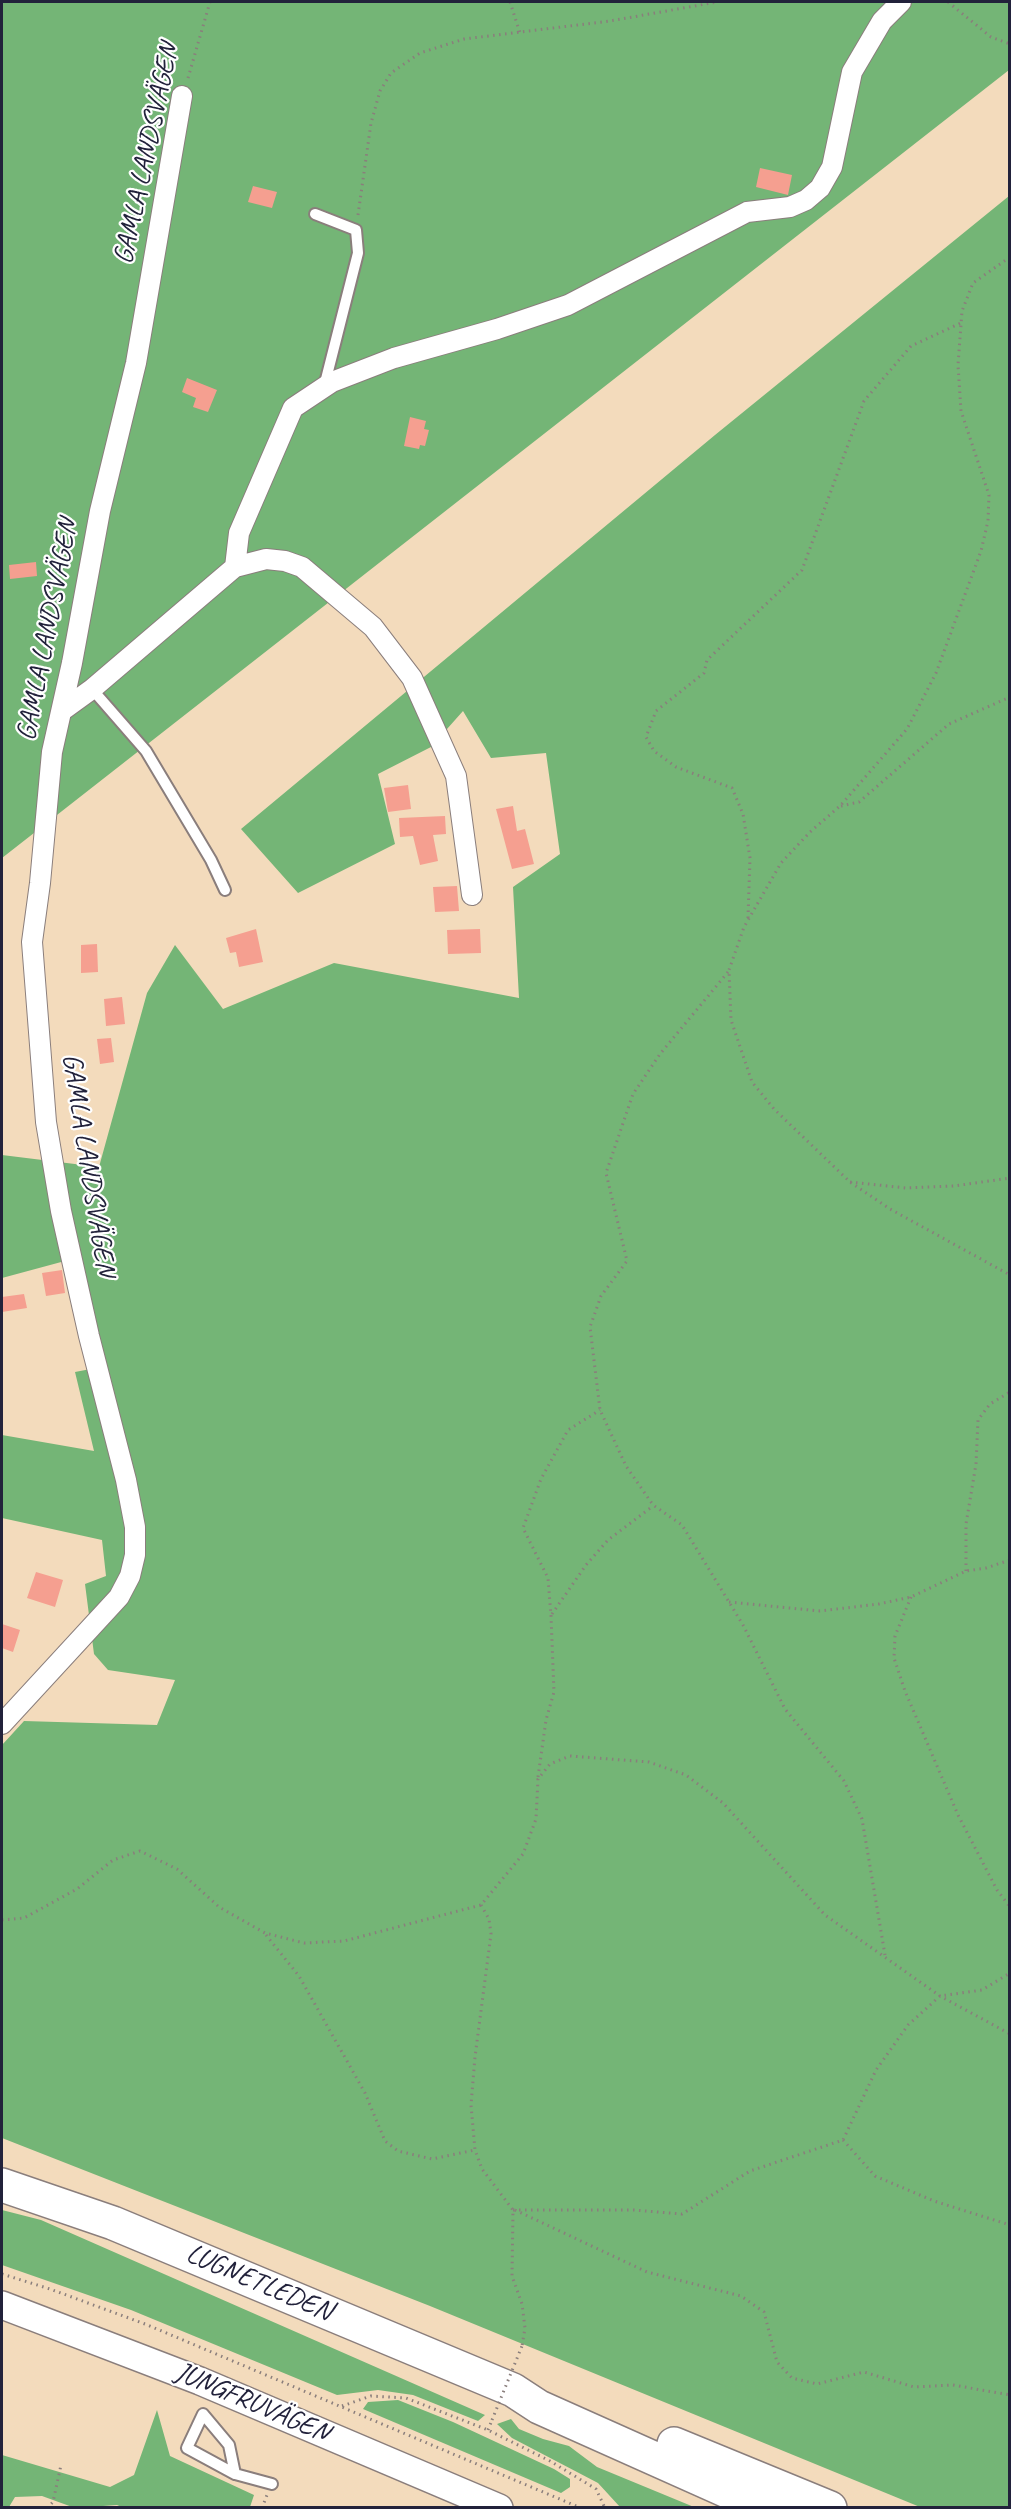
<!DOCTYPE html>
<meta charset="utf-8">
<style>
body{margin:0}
#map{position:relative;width:1011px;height:2509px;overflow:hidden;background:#f3dbbc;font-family:Caveat,sans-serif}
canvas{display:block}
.frame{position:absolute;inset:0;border:3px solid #22223b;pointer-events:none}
</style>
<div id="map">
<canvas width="1011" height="2509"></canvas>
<div class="frame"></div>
</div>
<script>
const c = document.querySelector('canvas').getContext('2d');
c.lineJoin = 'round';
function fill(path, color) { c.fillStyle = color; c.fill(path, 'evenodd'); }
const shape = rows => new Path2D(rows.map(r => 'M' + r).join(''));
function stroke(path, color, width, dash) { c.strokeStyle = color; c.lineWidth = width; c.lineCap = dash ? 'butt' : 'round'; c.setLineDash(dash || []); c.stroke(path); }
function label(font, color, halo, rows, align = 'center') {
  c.font = font + ' Caveat,sans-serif'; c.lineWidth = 4.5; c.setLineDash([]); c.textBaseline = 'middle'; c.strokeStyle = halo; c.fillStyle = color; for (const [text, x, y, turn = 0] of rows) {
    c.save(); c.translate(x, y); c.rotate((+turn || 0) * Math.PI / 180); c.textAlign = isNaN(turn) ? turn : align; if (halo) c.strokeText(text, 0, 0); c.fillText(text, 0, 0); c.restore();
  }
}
const forest = shape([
 [2,2,1009,2,1009,70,2,858],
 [1009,196,1009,2507,920,2507,430,2306,2,2138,2,1745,24,1721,157,1725,175,1680,108,1670,94,1654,85,1584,106,1576,102,1540,2,1518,2,1435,94,1451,75,1372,101,1367,76,1258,2,1278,2,1155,99,1167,147,993,175,945,223,1009,334,963,519,998,513,887,560,854,546,753,491,758,463,711,431,747,378,774,395,844,298,893,241,829,715,435],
 [2,2210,41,2220,485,2415,478,2421,413,2395,378,2390,337,2395,131,2310,2,2265],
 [398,2400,453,2422,554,2469,570,2479,570,2487,561,2493,363,2409,368,2402],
 [157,2410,170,2456,254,2495,250,2507,124,2508,117,2505,75,2508,42,2496,15,2497,9,2507,2,2507,2,2455,110,2487,134,2475],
 [511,2419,519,2429,543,2439,569,2446,597,2467,694,2507,620,2507,598,2483,512,2438,497,2424]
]);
const building = shape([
 [760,168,792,175,788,195,756,187],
 [253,186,277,192,272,208,248,202],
 [187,378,217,390,208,412,193,407,196,398,182,392],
 [410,417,426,421,424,429,429,430,425,446,420,445,419,449,404,446],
 [36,562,37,576,10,579,9,565],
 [408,785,411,809,388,812,384,788],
 [513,806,517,831,525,829,534,864,512,869,496,809],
 [445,816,446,834,433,835,438,861,420,865,413,836,400,837,399,818],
 [457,886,459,911,435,912,433,887],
 [256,929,263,962,239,967,236,952,230,953,226,938],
 [480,929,481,953,448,954,447,930],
 [97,944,98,972,81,973,81,945],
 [122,997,125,1024,106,1026,104,999],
 [111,1038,114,1062,100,1064,97,1039],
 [62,1270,65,1293,46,1296,42,1273],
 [24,1294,27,1308,2,1312,2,1297],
 [36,1572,63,1580,55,1607,27,1598],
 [2,1624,20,1630,13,1652,2,1648]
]);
const path = shape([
 [510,2,520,33],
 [948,2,991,37,1010,44],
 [188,78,210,2],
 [358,215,371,123,380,91,391,73,420,53,464,39,610,21,717,2],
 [1010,257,973,283,962,311,958,365,961,411,989,495,988,521,981,551,936,673,907,729,840,806,810,832,781,863,744,927,729,970,731,1020,752,1082,774,1109,850,1182,890,1209,1010,1275],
 [841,806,859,802,949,724,1010,697],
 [748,918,750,858,743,814,732,788,676,767,654,751,646,737,656,711,704,673,707,660,802,570,864,401,911,346,961,323],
 [728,972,660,1054,633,1094,606,1173,627,1261,601,1296,590,1327,600,1410,626,1466,653,1505,682,1525,743,1625,785,1709,844,1781,862,1819,885,1955],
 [850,1182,906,1188,954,1186,1010,1178],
 [966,1571,966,1524,976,1464,978,1420,990,1404,1010,1392],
 [911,1597,895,1636,894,1658,905,1691,958,1815,997,1890,1010,1907],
 [729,1602,820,1611,879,1604,911,1597,966,1571,986,1568,1010,1560],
 [552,1614,586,1565,608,1540,653,1506],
 [538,1777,546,1720,554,1692,551,1616,548,1578,523,1528,541,1479,568,1430,600,1410],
 [481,1905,489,1919,491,1934,475,2057,471,2105,475,2150,482,2169,513,2210,512,2276,522,2304,525,2328,522,2346],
 [2,1920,24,1918,77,1889,113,1860,140,1851,177,1869,219,1907,265,1933,304,1943,344,1941,481,1905,523,1854,536,1819,538,1779,550,1764,570,1756,649,1762,686,1775,723,1803,825,1915,940,1996,1010,2034],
 [266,1935,299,1976,365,2093,385,2141,398,2151,432,2159,475,2150],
 [843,2140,875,2176,934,2201,1010,2225],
 [513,2210,634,2210,682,2214,750,2171,843,2140,876,2070,908,2025,940,1996,982,1990,1010,1973],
 [515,2210,647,2272,741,2296,764,2312,777,2362,792,2378,817,2384,864,2372,914,2387,953,2385,1010,2395],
 [2,2274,50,2289,145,2324,581,2508],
 [342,2406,371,2396,406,2398,488,2430,550,2461,596,2489,605,2508],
 [488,2430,492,2420],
 [47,2508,53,2502,61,2465],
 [262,2508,267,2495]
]);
const lane = shape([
 [315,214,356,230,358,253,324,387],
 [92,689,146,751,211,860,225,890],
 [235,2474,187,2448,203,2414,229,2445,235,2474,272,2484]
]);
const street = shape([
 [235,567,266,559,285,561,302,567,373,627,412,678,456,776,472,895],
 [63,710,92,689,235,567,239,533,293,408,332,382,394,358,497,329,568,305,747,212,790,207,806,200,820,188,832,167,852,72,882,21,901,2],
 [2,1724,119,1597,130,1576,135,1555,135,1527,126,1480,89,1336,61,1211,46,1122,32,942,40,883,52,752,72,663,100,511,136,363,182,96]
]);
const secondary = shape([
 [2,2305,200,2381,499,2508]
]);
const highway = shape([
 [2,2185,113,2223,513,2390,539,2407,765,2508],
 [674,2444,830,2508]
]);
const pathBridge = shape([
 [492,2420,522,2346]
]);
const streetNames = [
 ["GAMLA LANDSVÄGEN",147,154,-78],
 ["GAMLA LANDSVÄGEN",48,630,-79],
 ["GAMLA LANDSVÄGEN",88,1165,81],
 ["LUGNETLEDEN",259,2283,23],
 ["JUNGFRUVÄGEN",252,2403,23]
];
fill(forest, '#74b576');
fill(building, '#f59f90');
stroke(lane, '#8a7e7c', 14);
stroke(street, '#8a7e7c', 22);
stroke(secondary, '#8a7e7c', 30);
stroke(highway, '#8a7e7c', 36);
stroke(path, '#8a7e7c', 3, [1.5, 4.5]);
stroke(lane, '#fff', 10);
stroke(street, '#fff', 20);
stroke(secondary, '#fff', 27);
stroke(highway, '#fff', 33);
stroke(pathBridge, '#8a7e7c', 3, [1.5, 4.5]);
label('28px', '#22223b', '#fff', streetNames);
</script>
